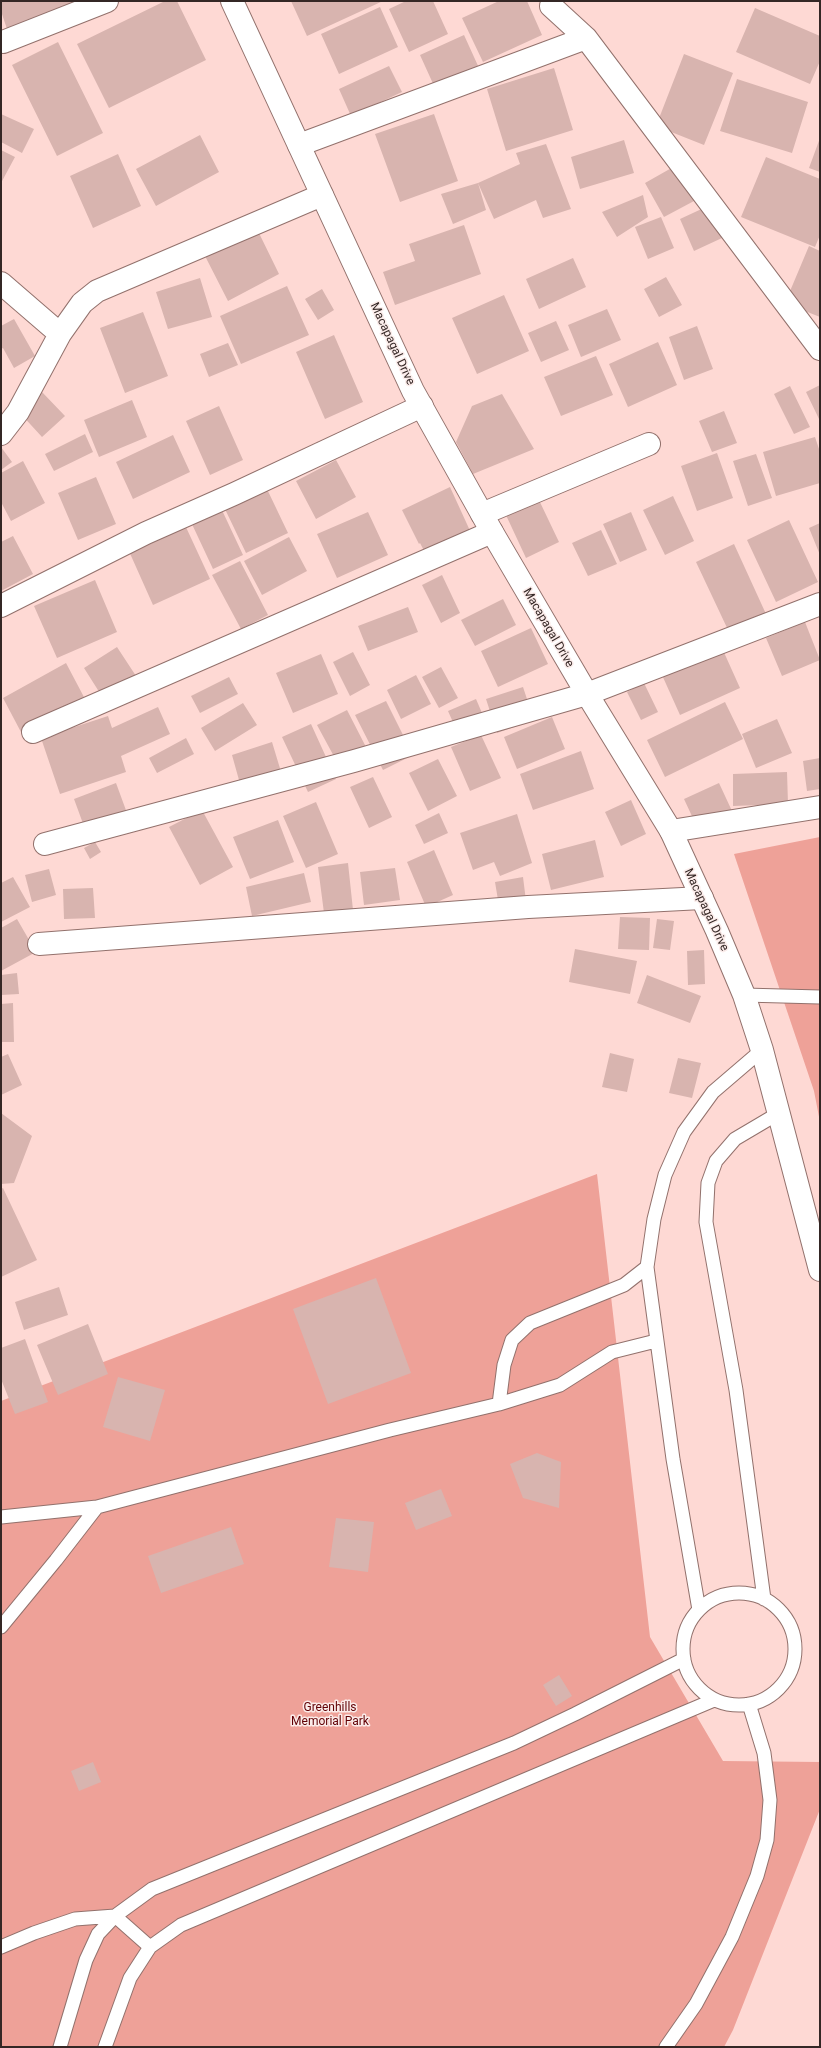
<!DOCTYPE html>
<style>
body{margin:0}
#map{position:relative;width:821px;height:2048px;overflow:hidden;background:#fed9d4;font-family:Roboto,sans-serif}
canvas{display:block}
.frame{position:absolute;inset:0;border:2px solid #342725;pointer-events:none}
</style>
<div id="map">
<canvas width="821" height="2048"></canvas>
<div class="frame"></div>
</div>
<script>
const c = document.querySelector('canvas').getContext('2d');
c.lineJoin = 'round';
function fill(path, color) { c.fillStyle = color; c.fill(path, 'evenodd'); }
const shape = rows => new Path2D(rows.map(r => 'M' + r).join(''));
function stroke(path, color, width, dash) { c.strokeStyle = color; c.lineWidth = width; c.lineCap = dash ? 'butt' : 'round'; c.setLineDash(dash || []); c.stroke(path); }
function label(font, color, halo, rows, align = 'center') {
  c.font = font + ' Roboto,sans-serif'; c.lineWidth = 3; c.setLineDash([]); c.textBaseline = 'middle'; c.strokeStyle = halo; c.fillStyle = color; for (const [text, x, y, turn = 0] of rows) {
    c.save(); c.translate(x, y); c.rotate((+turn || 0) * Math.PI / 180); c.textAlign = isNaN(turn) ? turn : align; if (halo) c.strokeText(text, 0, 0); c.fillText(text, 0, 0); c.restore();
  }
}
const green = shape([
 [820,837,820,1122,814,1091,734,854],
 [597,1174,650,1637,723,1761,820,1762,820,1809,733,2030,724,2047,1,2047,1,1401]
]);
const building = shape([
 [1,1,76,1,77,3,7,29,1,11],
 [165,1,177,1,206,60,109,108,77,44],
 [291,1,383,1,307,36],
 [406,1,433,1,448,34,409,52,389,9],
 [499,1,527,1,542,35,483,62,462,18],
 [380,7,398,47,339,74,321,34],
 [755,8,820,36,820,61,810,84,736,52],
 [464,35,479,68,435,88,420,55],
 [58,42,103,133,57,156,12,65],
 [684,54,733,73,704,145,656,126],
 [389,66,402,92,351,116,339,89],
 [554,68,573,130,506,151,487,89],
 [737,79,808,102,792,153,720,131],
 [1,114,34,129,22,153,1,142],
 [434,114,458,181,400,202,375,134],
 [200,135,219,172,156,206,136,169],
 [820,138,820,172,809,168],
 [624,140,634,173,580,189,571,157],
 [546,144,571,209,543,218,536,200,494,219,478,183,520,164,516,153],
 [1,150,15,157,1,183],
 [118,154,141,206,93,228,70,176],
 [766,157,820,179,820,235,815,247,741,217],
 [675,166,694,201,664,217,645,183],
 [478,183,486,210,453,224,441,194],
 [643,195,648,217,617,237,602,212],
 [708,206,722,238,694,251,680,219],
 [661,217,674,248,648,259,635,227],
 [464,225,481,274,395,305,383,272,415,261,409,244],
 [257,229,279,274,228,301,205,256],
 [809,246,820,251,820,317,785,303],
 [573,258,586,287,539,309,526,279],
 [666,277,682,305,659,317,644,289],
 [200,278,212,317,168,329,156,292],
 [287,286,309,335,241,364,220,316],
 [322,289,334,310,318,320,305,299],
 [504,295,529,351,477,374,452,318],
 [607,309,621,340,581,357,568,325],
 [143,312,168,376,125,393,100,328],
 [14,319,35,356,14,368,3,348,1,349,1,326],
 [556,321,569,350,541,362,528,333],
 [697,326,713,369,684,380,669,337],
 [334,335,363,402,325,419,296,352],
 [658,342,677,385,628,407,609,364],
 [228,343,238,365,209,377,200,354],
 [596,356,613,395,561,416,544,377],
 [820,385,820,418,819,419,806,392],
 [790,386,810,427,794,434,774,394],
 [42,392,65,416,42,437,20,413],
 [502,394,534,449,473,474,456,442,472,406],
 [132,400,147,437,99,457,84,420],
 [219,406,243,460,210,475,186,421],
 [724,411,737,443,712,452,699,421],
 [85,434,93,452,54,471,45,454],
 [173,435,190,472,133,499,116,462],
 [815,437,820,452,820,483,776,496,763,452],
 [1,447,12,462,1,470],
 [717,453,733,498,697,511,681,466],
 [756,454,772,498,748,506,733,461],
 [336,460,356,497,316,519,296,481],
 [23,461,45,503,11,521,1,502,1,473],
 [96,477,116,524,78,540,58,493],
 [266,487,288,533,246,553,224,507],
 [450,487,477,546,433,568,420,543,419,544,402,510],
 [673,496,694,541,665,555,643,510],
 [538,498,559,542,526,558,505,513],
 [221,508,243,555,213,569,191,522],
 [368,512,388,555,337,578,317,534],
 [631,512,647,550,620,562,603,524],
 [789,520,818,582,776,602,747,540],
 [820,523,820,555,809,528],
 [185,525,210,579,153,605,128,549],
 [601,530,617,564,588,576,572,543],
 [13,536,33,574,1,591,1,542],
 [289,537,307,571,262,595,244,561],
 [734,544,766,614,729,632,696,562],
 [240,561,268,615,241,629,212,575],
 [442,575,460,613,441,623,422,585],
 [95,580,117,632,57,658,34,606],
 [503,599,516,625,475,646,461,620],
 [408,607,418,632,368,651,358,626],
 [805,622,820,660,782,676,766,638],
 [531,628,548,664,498,687,481,651],
 [117,647,136,676,103,698,84,668],
 [722,648,740,688,680,715,662,675],
 [353,652,370,685,350,696,333,662],
 [321,654,338,694,293,713,276,673],
 [66,663,85,699,22,734,3,698],
 [441,667,458,698,439,708,422,677],
 [416,675,431,704,401,719,387,690],
 [229,677,238,694,200,713,191,696],
 [644,683,658,712,641,720,627,692],
 [523,687,534,720,497,733,486,699],
 [476,699,488,727,460,738,448,711],
 [386,701,413,755,383,770,355,715],
 [725,702,743,739,665,777,647,740],
 [243,703,257,725,215,751,201,728],
 [158,707,170,734,121,756,126,772,60,794,41,738,108,716,112,728],
 [347,710,366,747,337,762,317,725],
 [552,717,565,749,517,769,504,737],
 [777,719,792,753,756,768,742,734],
 [311,724,336,779,308,792,282,737],
 [481,735,501,778,470,791,451,747],
 [186,738,194,754,157,773,149,758],
 [272,742,285,785,244,798,232,755],
 [581,751,594,789,533,810,520,774],
 [820,758,820,789,807,791,803,761],
 [438,759,457,796,428,811,409,773],
 [787,772,788,804,733,806,733,774],
 [373,777,392,817,369,828,350,787],
 [116,783,127,813,85,829,74,799],
 [719,783,732,811,697,827,684,799],
 [631,800,646,834,621,846,605,812],
 [316,802,338,854,306,868,283,816],
 [202,810,233,867,200,885,169,827],
 [439,813,448,833,424,844,415,825],
 [517,814,532,863,500,876,494,862,473,870,460,833],
 [278,820,294,862,250,879,233,837],
 [595,840,604,877,551,890,542,854],
 [95,842,101,852,90,859,84,848],
 [434,850,453,895,426,907,407,862],
 [348,863,353,910,324,913,318,867],
 [395,868,400,900,364,905,360,872],
 [49,869,56,895,32,902,25,875],
 [304,873,311,902,252,916,246,887],
 [13,877,30,907,1,922,1,883],
 [523,877,526,901,499,906,495,882],
 [93,888,95,918,64,919,63,889],
 [620,917,650,918,649,950,618,949],
 [17,919,36,952,1,971,1,928],
 [657,919,674,921,670,950,653,948],
 [575,949,637,961,630,994,569,982],
 [704,950,705,984,688,985,687,951],
 [17,973,19,994,1,995,1,975],
 [647,975,701,996,690,1023,637,1003],
 [13,1003,14,1042,1,1042,1,1004],
 [610,1053,634,1059,627,1092,602,1087],
 [8,1054,22,1085,1,1095,1,1057],
 [678,1058,701,1063,692,1098,669,1093],
 [1,1113,32,1136,14,1183,1,1184],
 [3,1188,37,1260,1,1277,1,1189],
 [376,1278,411,1373,328,1404,293,1309],
 [59,1287,68,1315,24,1330,15,1302],
 [88,1324,108,1374,58,1395,37,1345],
 [25,1339,48,1402,15,1414,1,1379,1,1348],
 [118,1377,165,1390,150,1441,103,1427],
 [537,1453,561,1462,559,1508,523,1498,510,1464],
 [441,1489,452,1516,416,1530,405,1503],
 [336,1518,374,1522,368,1572,329,1567],
 [231,1527,244,1564,161,1593,148,1556],
 [559,1675,572,1696,556,1706,543,1685],
 [93,1762,101,1782,79,1791,71,1771]
]);
const lane = shape([
 [744,995,820,997],
 [499,1404,504,1365,512,1340,530,1323,624,1285,647,1267],
 [1,1517,97,1507],
 '683 1649a56 56 0 1 1 112 0a56 56 0 1 1-112 0Z',
 [764,1599,736,1390,706,1222,708,1183,716,1161,735,1139,779,1113],
 [699,1610,673,1459,647,1267,654,1219,665,1175,684,1132,713,1092,762,1050],
 [1,1627,56,1560,97,1507,390,1430,499,1404,560,1385,612,1352,656,1341],
 [1,1947,34,1933,75,1919,115,1916,150,1947],
 [60,2047,86,1960,98,1934,115,1916,152,1889,514,1743,575,1714,684,1659],
 [105,2047,130,1978,150,1947,181,1925,714,1700],
 [666,2047,696,2004,732,1937,757,1876,767,1840,770,1800,764,1753,749,1704]
]);
const street = shape([
 [551,6,586,38,820,349],
 [3,42,107,1],
 [299,145,586,38],
 [1,283,60,334],
 [1,434,18,412,60,334,82,303,97,291,322,195],
 [482,514,649,444],
 [1,606,146,533,234,494,422,406],
 [33,732,492,532],
 [671,831,820,807],
 [45,844,354,761,587,694,820,604],
 [39,944,528,907,702,898]
]);
const secondary = shape([
 [232,1,413,391,492,532,587,694,671,831,717,931,744,995,762,1050,820,1270]
]);
const streetNames = [
 ["Macapagal Drive",392,344,65],
 ["Macapagal Drive",548,628,60],
 ["Macapagal Drive",706,910,65]
];
const parkNames = [
 ["Greenhills",330,1708],
 ["Memorial Park",330,1722]
];
fill(green, '#eea198');
fill(building, '#d8b4af');
stroke(lane, '#92716c', 15);
stroke(street, '#92716c', 24);
stroke(secondary, '#92716c', 24);
stroke(lane, '#fff', 13);
stroke(street, '#fff', 22);
stroke(secondary, '#fff', 22);
label('12px', '#342725', '#fbecea', streetNames);
label('12px', '#610004', '#fbecea', parkNames);
</script>
